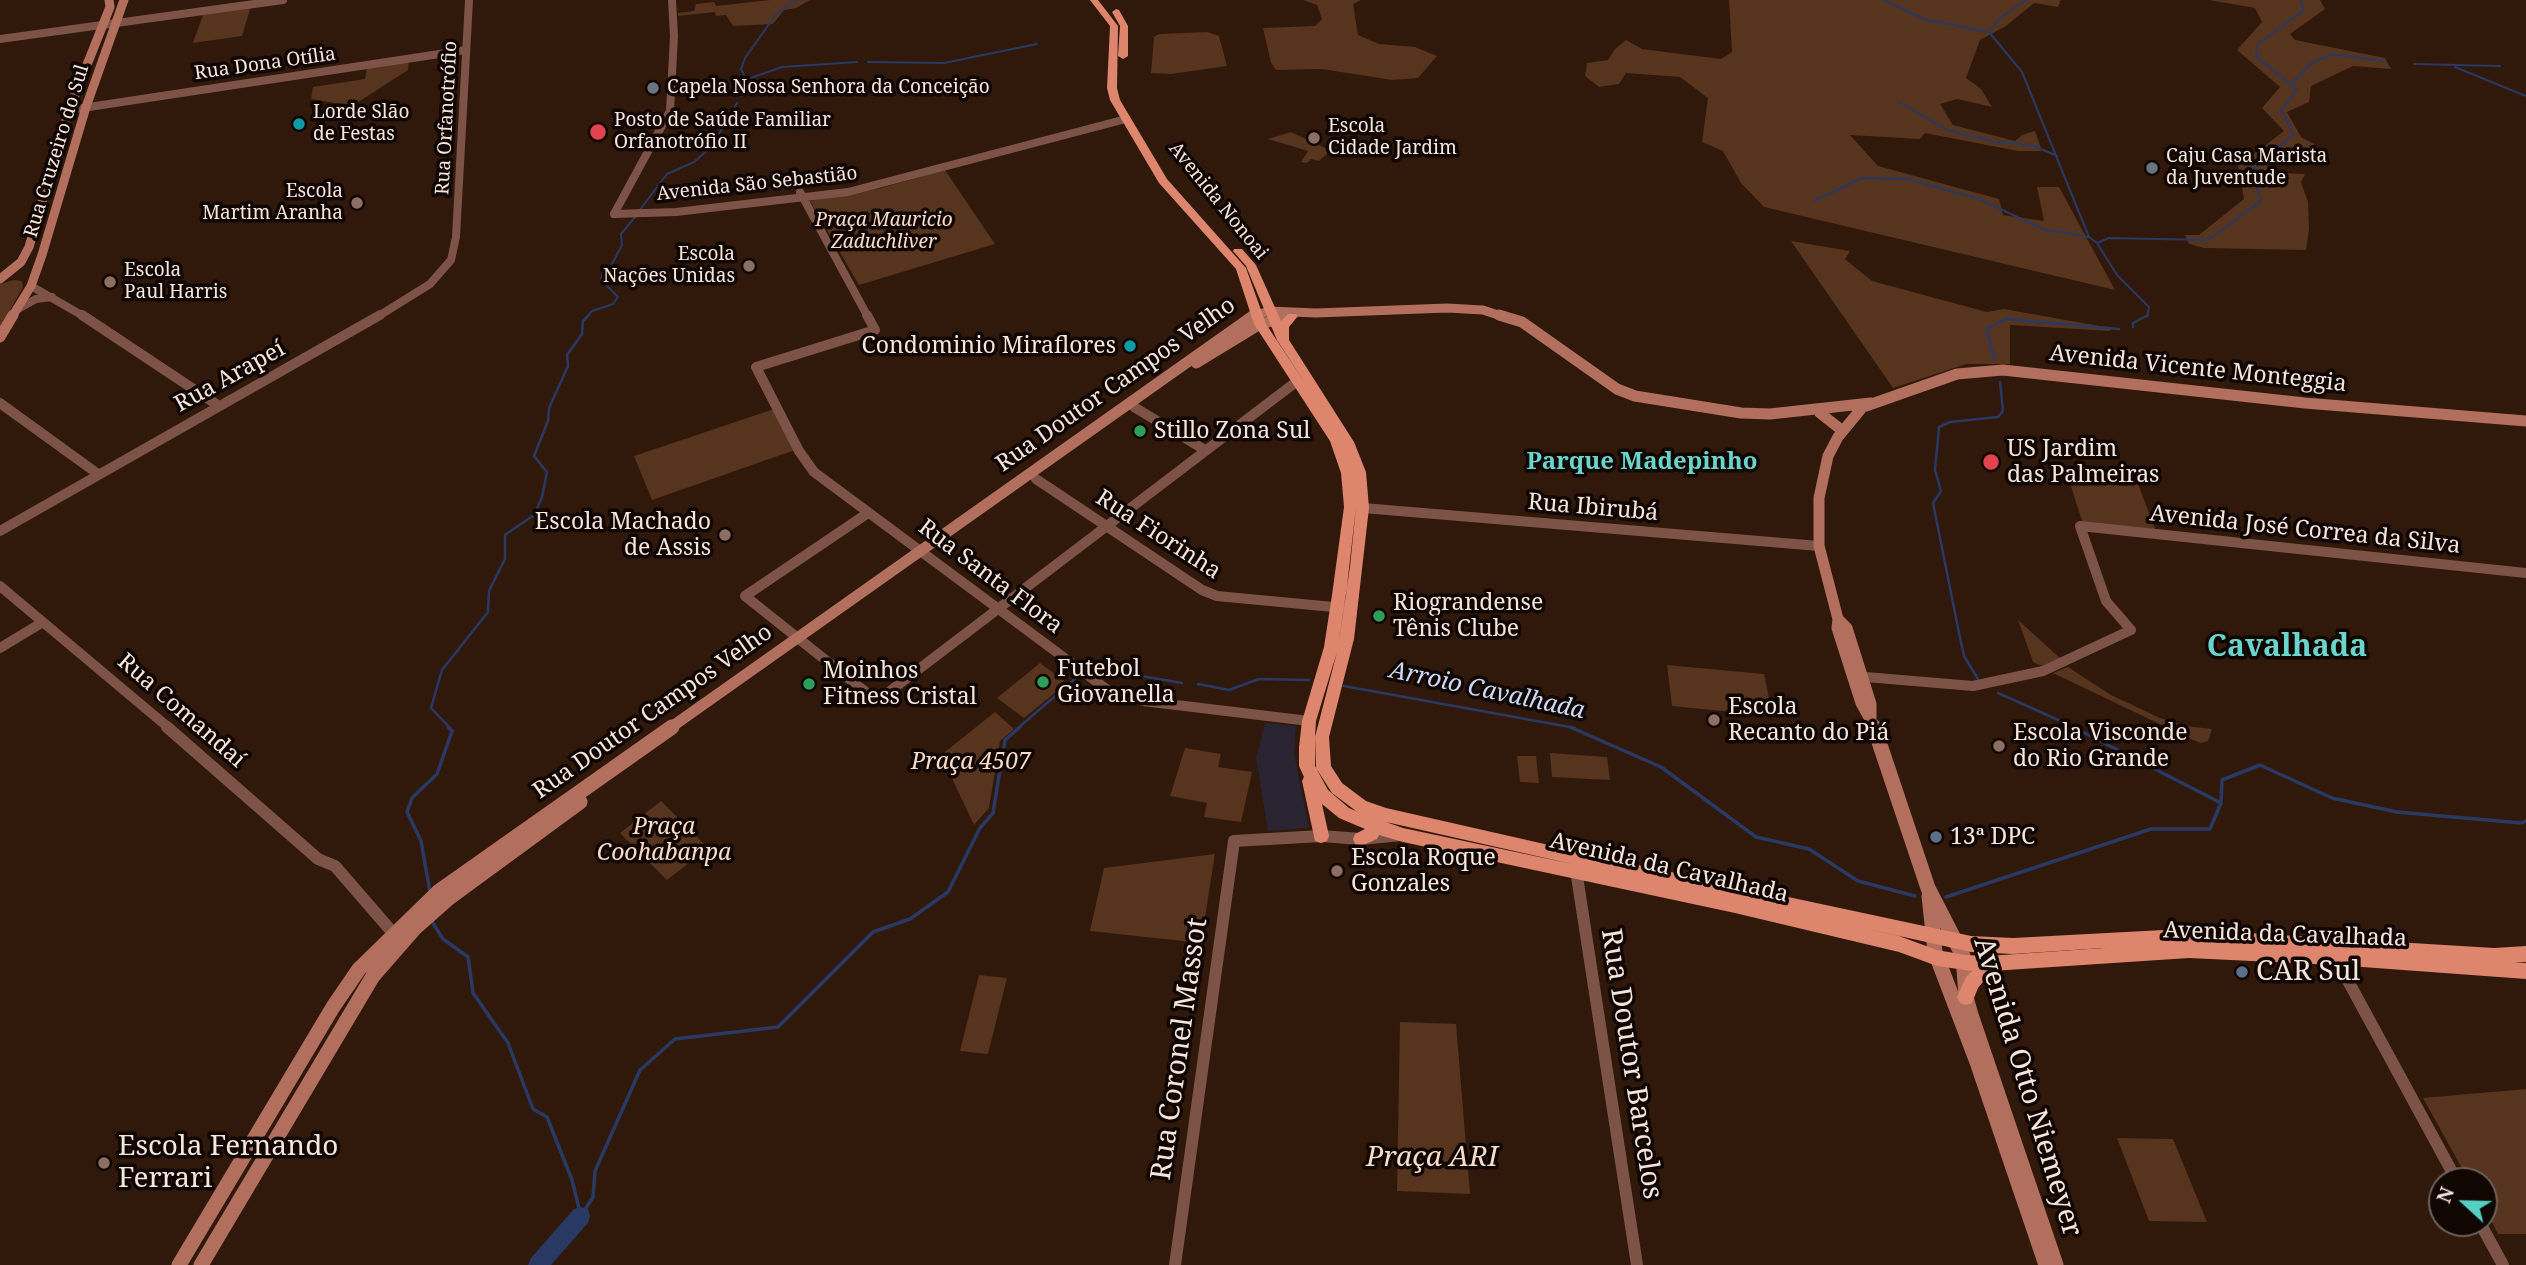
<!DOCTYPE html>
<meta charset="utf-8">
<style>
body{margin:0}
#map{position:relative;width:2526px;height:1265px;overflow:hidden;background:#30180a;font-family:"Noto Serif",serif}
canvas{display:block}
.north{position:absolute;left:2428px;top:1167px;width:70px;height:70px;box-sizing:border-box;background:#100703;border:2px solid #6c605a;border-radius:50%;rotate:292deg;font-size:19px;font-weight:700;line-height:28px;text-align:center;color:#f6e5dc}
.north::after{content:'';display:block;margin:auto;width:24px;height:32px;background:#55cec5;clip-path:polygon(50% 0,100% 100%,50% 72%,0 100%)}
</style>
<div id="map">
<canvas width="2526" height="1265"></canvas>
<div class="north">N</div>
</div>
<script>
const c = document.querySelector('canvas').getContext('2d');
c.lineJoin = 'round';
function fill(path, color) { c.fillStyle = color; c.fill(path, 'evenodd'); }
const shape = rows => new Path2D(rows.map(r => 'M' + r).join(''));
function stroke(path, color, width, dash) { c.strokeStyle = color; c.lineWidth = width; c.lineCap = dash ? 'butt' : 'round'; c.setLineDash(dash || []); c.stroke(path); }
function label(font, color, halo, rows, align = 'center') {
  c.font = font + ' "Noto Serif",serif'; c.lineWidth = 7; c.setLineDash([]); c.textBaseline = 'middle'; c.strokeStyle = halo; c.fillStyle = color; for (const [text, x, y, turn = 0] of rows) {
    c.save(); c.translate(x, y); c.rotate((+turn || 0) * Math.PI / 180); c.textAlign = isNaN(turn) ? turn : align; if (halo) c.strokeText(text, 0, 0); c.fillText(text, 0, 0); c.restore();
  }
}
const commercial = shape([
 [1265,723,1296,726,1294,753,1309,828,1268,831,1256,757]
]);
const green = shape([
 [770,0,810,0,796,8,784,10,773,24,733,26,726,15,716,16,715,12,678,16,678,13,694,11,696,4,714,2,716,6],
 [1303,0,1361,0,1353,4,1358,35,1379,44,1415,47,1437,56,1418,78,1392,80,1322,69,1276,70,1271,63,1263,28,1315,26,1322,19,1317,5],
 [1729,0,2061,0,2058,7,2034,3,2006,26,1980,40,1966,78,1981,89,1992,107,1957,99,1940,104,1953,125,2015,141,2022,135,2035,131,2042,151,2018,151,1925,133,1920,139,1850,135,1878,166,1999,199,2003,215,2044,221,2037,187,2059,187,2115,290,1764,207,1741,183,1723,151,1702,142,1708,98,1680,77,1626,73,1619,84,1599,87,1585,76,1587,63,1608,60,1615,49,1626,40,1642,49,1721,59,1732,52],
 [2209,0,2320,0,2325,9,2290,34,2295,40,2385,58,2391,69,2353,66,2311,86,2309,102,2287,112,2301,137,2314,144,2317,156,2285,157,2273,167,2280,173,2305,174,2301,182,2308,202,2309,229,2306,250,2204,248,2189,244,2185,235,2199,235,2244,199,2238,166,2284,131,2262,108,2280,87,2237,50,2262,22,2255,8],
 [251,6,242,36,193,43,204,12],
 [1207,32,1219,36,1227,66,1171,74,1151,73,1154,37,1159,34],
 [409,61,408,70,352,106,311,99,313,87,365,79,367,68],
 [1291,132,1329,150,1328,153,1319,161,1311,159,1307,163,1301,162,1308,151,1268,139],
 [945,170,995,244,859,285,810,201,881,188],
 [1791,241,1850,251,1845,259,1872,281,1987,312,2004,309,2111,328,2110,331,2010,325,2010,364,1966,364,1893,388],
 [14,280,22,281,23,287,0,328,0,284],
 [774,409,795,450,652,500,634,456],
 [2067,474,2137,481,2156,531,2083,524],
 [2018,620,2060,658,2042,666,2033,662],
 [1040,663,1067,683,1024,718,997,698],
 [1667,665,1764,674,1773,716,1672,706],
 [2068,667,2111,695,2160,718,2186,726,2212,729,2208,741,2201,743,2193,740,2053,673],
 [995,712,1014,729,1000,741,989,808,974,825,941,755],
 [1185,748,1221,754,1218,767,1252,772,1241,822,1204,817,1207,803,1170,796],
 [1550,753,1607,757,1610,780,1552,777],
 [1517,756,1536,756,1539,783,1520,782],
 [661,801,708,848,667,880,620,833],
 [1215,854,1201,943,1090,931,1104,868],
 [979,975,1007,978,988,1054,960,1051],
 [1400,1022,1456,1024,1470,1194,1397,1191],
 [2526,1089,2526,1234,2498,1234,2484,1207,2484,1181,2469,1181,2423,1098],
 [2117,1138,2173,1139,2207,1222,2149,1221]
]);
const streamFar2 = shape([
 [1884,0,1924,19,1987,32],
 [2026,0,2000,18,1989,32,2022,72,2089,237,2097,243,2117,275,2149,307,2147,317],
 [868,62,944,63,1037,44],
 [2414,64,2500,66],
 [2455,67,2526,96],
 [748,79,782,67,857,62],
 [2291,84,2312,63,2332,54,2382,61],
 [742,96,749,85,741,69,745,58,777,13,797,0],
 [1898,101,1947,130,1996,142,2032,145,2057,156],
 [1814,201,1862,178,1908,179,1979,199,2043,229,2089,237],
 [639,211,667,174,694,162,712,146,737,103],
 [2097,243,2109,238,2208,240,2261,201,2252,170,2294,134,2281,110,2297,90,2256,56,2257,45,2304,10,2301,0],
 [587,317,592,311,613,304,618,297,601,280,603,272,612,264,622,245,621,234,635,217]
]);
const streamFar1 = shape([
 [2133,327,2133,323,2148,315],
 [1994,359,1987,329,2006,319,2119,329],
 [1090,673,1101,669,1182,683],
 [1978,679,1964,656,1959,633,1933,503,1941,491,1935,470,1939,427,1950,422,1998,417,2003,411,2000,382],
 [1198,684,1229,690,1259,679,1309,680],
 [1344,686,1575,728],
 [1998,693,2076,728],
 [450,728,431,708,442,670,488,612,489,591,505,559,505,535,534,515,542,497,547,472,534,456,548,421,549,408,568,366,567,355,582,334,583,321,589,315],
 [1018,728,1076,678,1084,675]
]);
const stream = shape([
 [1570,727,1661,767,1756,837,1809,849,1858,881,1915,896],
 [2073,727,2221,803],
 [430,892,421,841,407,812,412,798,437,774,452,731,448,727],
 [1946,897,2151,829,2210,829,2221,803,2222,780,2260,765,2332,798,2397,812,2521,823,2526,821],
 [431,920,443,939,468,957,473,993,508,1043,533,1109,547,1117,572,1180,581,1216],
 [581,1216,593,1197,595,1171,640,1070,675,1039,778,1027,873,932,910,919,948,892,980,828,993,813,1005,740,1020,727]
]);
const river = shape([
 [581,1207,588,1209,590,1216,588,1223,551,1265,528,1265,531,1258,574,1209,581,1207]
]);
const tertiaryFar2 = shape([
 [0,39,283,0],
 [69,110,466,50],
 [800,192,868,317],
 [614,214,676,212,848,192,1126,119],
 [614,214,670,111,674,36,672,0],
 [31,286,85,317],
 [18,309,36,299,52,297],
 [377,317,430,284,451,260,456,237,469,0]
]);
const tertiaryFar1 = shape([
 [82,315,219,406],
 [867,315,875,330,756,367,799,451,814,472,1109,691,1143,701,1309,721],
 [0,403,98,474],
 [1134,407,1205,450],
 [1036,479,1202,590,1217,596,1344,608],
 [1363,508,1819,546],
 [868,513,745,596,877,701,1296,382],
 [0,531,380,315],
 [0,586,169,728],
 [0,648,43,622],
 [1854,676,1973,686,2043,671,2131,630,2106,601,2080,526,2526,573]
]);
const tertiary = shape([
 [167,727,318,859,335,866,393,933],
 [1576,870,1637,1265],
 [2335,957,2457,1181],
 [2480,1223,2503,1265],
 [1175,1265,1234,841,1321,836,1361,839,1401,835]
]);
const secondaryFar2 = shape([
 [0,279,21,262,29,247,69,110,110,7,109,0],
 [12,317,31,286,42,255,86,107,124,0],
 [1251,317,1269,311,1316,313,1447,308,1483,310,1504,317]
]);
const secondaryFar1 = shape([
 [1499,315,1522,322,1617,389,1635,396,1741,413,1770,414,1871,403],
 [0,337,13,315],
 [1196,363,1260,324,1285,318],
 [1866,406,1957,374,2003,370,2305,403,2526,421],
 [1861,409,1838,437,1828,456,1819,498,1819,546,1838,619,1837,628,1861,703,1875,728],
 [1820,413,1839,428],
 [1838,619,1847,628,1871,704,1871,717],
 [670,728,1254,315]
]);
const secondary = shape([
 [1874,727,1928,888,1963,956,1966,997,1971,1015,2056,1265],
 [1929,896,1935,952,1977,1062,2046,1265],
 [179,1265,333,1007,359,969,438,892,672,727],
 [201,1265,373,976,414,929,449,898,580,802]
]);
const primary = shape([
 [1090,0,1098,0,1118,26,1117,88,1120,100,1167,179,1246,268,1266,324,1307,386,1277,340,1246,266,1233,251,1234,249,1242,249,1256,265,1281,321,1288,314,1296,314,1298,316,1289,327,1289,340,1354,442,1366,472,1369,508,1354,639,1329,737,1331,766,1342,783,1366,801,1386,808,1615,860,1971,936,2013,938,2182,929,2494,948,2526,946,2526,962,2514,962,2526,963,2526,979,2335,965,2189,958,1992,971,1978,988,1972,1003,1966,1005,1960,1003,1957,997,1966,977,1972,971,1937,966,1899,952,1735,913,1403,842,1379,835,1377,839,1361,846,1355,844,1353,839,1355,834,1365,829,1339,818,1322,804,1329,836,1327,841,1321,843,1315,841,1302,781,1304,777,1299,766,1299,747,1302,721,1324,647,1332,595,1344,507,1341,473,1330,441,1254,324,1236,269,1159,183,1110,100,1107,88,1110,26,1090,0],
 [1356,507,1350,567,1338,646,1346,595,1356,507],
 [1337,652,1315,737,1316,721,1337,652],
 [1315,737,1316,768,1332,793,1356,811,1372,818,1349,808,1328,790,1315,766,1315,737],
 [1386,822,1572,864,1403,828,1386,822],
 [1850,925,1971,952,2013,954,2118,947,1988,956,1965,955,1937,950,1899,936,1850,925],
 [1116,9,1119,10,1128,26,1128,56,1123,59,1118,56,1120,26,1112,12,1116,9]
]);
const markers = [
 [653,88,7,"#6b7280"],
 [299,124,7,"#0f9aa8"],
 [598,132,9,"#e0444e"],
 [1314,138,7,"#8d6e63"],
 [2152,168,7,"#6b7280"],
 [357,203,7,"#8d6e63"],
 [749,266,7,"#8d6e63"],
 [110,282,7,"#8d6e63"],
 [1130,346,7,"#0f9aa8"],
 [1140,431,7,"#2e9e5b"],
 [1991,462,9,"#e0444e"],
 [725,535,7,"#8d6e63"],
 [1379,616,7,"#2e9e5b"],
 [1043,682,7,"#2e9e5b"],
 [809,684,7,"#2e9e5b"],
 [1714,720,7,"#8d6e63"],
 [1999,746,7,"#8d6e63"],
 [1936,837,7,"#5c6f8a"],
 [1337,871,7,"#8d6e63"],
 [2242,972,7,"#5c6f8a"],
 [104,1163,7,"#8d6e63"]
];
const farStreetnames = [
 ["Rua Dona Otília",265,64,-8],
 ["Rua Orfanotrófio",447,118,-87],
 ["Rua Cruzeiro do Sul",57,151,-73],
 ["Avenida São Sebastião",757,184,-6],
 ["Avenida Nonoai",1218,201,51]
];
const farPoinames = [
 ["Capela Nossa Senhora da Conceição",667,88],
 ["Lorde Slão",313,113],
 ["de Festas",313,135],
 ["Posto de Saúde Familiar",614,121],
 ["Orfanotrófio II",614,143],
 ["Escola",1328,127],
 ["Cidade Jardim",1328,149],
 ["Caju Casa Marista",2166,157],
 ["da Juventude",2166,179],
 ["Escola",343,192,"right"],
 ["Martim Aranha",343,214,"right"],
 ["Escola",735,255,"right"],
 ["Nações Unidas",735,277,"right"],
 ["Escola",124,271],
 ["Paul Harris",124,293]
];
const farParknames = [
 ["Praça Mauricio",884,221],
 ["Zaduchliver",884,243]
];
const poiNames = [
 ["Condominio Miraflores",1116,346,"right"],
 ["Stillo Zona Sul",1154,431],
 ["US Jardim",2007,449],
 ["das Palmeiras",2007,475],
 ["Escola Machado",711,522,"right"],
 ["de Assis",711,548,"right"],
 ["Riograndense",1393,603],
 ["Tênis Clube",1393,629],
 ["Futebol",1057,669],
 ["Giovanella",1057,695],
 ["Moinhos",823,671],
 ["Fitness Cristal",823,697],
 ["Escola",1728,707],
 ["Recanto do Piá",1728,733],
 ["Escola Visconde",2013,733],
 ["do Rio Grande",2013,759],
 ["13ª DPC",1950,837],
 ["Escola Roque",1351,858],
 ["Gonzales",1351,884]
];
const streetNames = [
 ["Avenida Vicente Monteggia",2198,369,6],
 ["Rua Arapeí",230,377,-29],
 ["Rua Doutor Campos Velho",1116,385,-35],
 ["Rua Ibirubá",1593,508,5],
 ["Avenida José Correa da Silva",2305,530,6],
 ["Rua Fiorinha",1158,535,33],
 ["Rua Santa Flora",990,577,37],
 ["Rua Comandaí",181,711,41],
 ["Rua Doutor Campos Velho",653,712,-35],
 ["Avenida da Cavalhada",1669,868,13],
 ["Avenida da Cavalhada",2285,935,2]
];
const parkNames = [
 ["Praça 4507",971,762],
 ["Praça",664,827],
 ["Coohabanpa",664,853]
];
const neighbourhoodNames = [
 ["Parque Madepinho",1642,462]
];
const waterNames = [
 ["Arroio Cavalhada",1487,691,12]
];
const nearPoinames = [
 ["CAR Sul",2256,972],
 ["Escola Fernando",118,1147],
 ["Ferrari",118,1179]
];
const nearStreetnames = [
 ["Rua Coronel Massot",1180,1049,-82],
 ["Rua Doutor Barcelos",1631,1064,81],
 ["Avenida Otto Niemeyer",2027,1087,73]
];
const nearParknames = [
 ["Praça ARI",1432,1158]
];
const districtNames = [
 ["Cavalhada",2287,647]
];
fill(commercial, '#2a2332');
fill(green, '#56341e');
stroke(streamFar2, '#283a63', 2);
stroke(streamFar1, '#283a63', 2.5);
stroke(stream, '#283a63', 3.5);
fill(river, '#283a63');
stroke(tertiaryFar2, '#7d5347', 8);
stroke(tertiaryFar1, '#7d5347', 10);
stroke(tertiary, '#7d5347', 12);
stroke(secondaryFar2, '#b36f5d', 9);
stroke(secondaryFar1, '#b36f5d', 11);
stroke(secondary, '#b36f5d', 15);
fill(primary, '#dd856d');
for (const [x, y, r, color] of markers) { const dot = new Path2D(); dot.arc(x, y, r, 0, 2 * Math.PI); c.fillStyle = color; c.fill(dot); stroke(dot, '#100703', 2.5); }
label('19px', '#f6e5dc', '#100703', farStreetnames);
label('19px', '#f6e5dc', '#100703', farPoinames, 'left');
label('italic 19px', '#fbdcca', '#100703', farParknames);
label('23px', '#f6e5dc', '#100703', poiNames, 'left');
label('23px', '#f6e5dc', '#100703', streetNames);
label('italic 23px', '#fbdcca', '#100703', parkNames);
label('bold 24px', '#6ad5cd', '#100703', neighbourhoodNames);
label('italic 24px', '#ccdaf6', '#100703', waterNames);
label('28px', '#f6e5dc', '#100703', nearPoinames, 'left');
label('28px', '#f6e5dc', '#100703', nearStreetnames);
label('italic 28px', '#fbdcca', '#100703', nearParknames);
label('bold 30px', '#6ad5cd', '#100703', districtNames);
</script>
